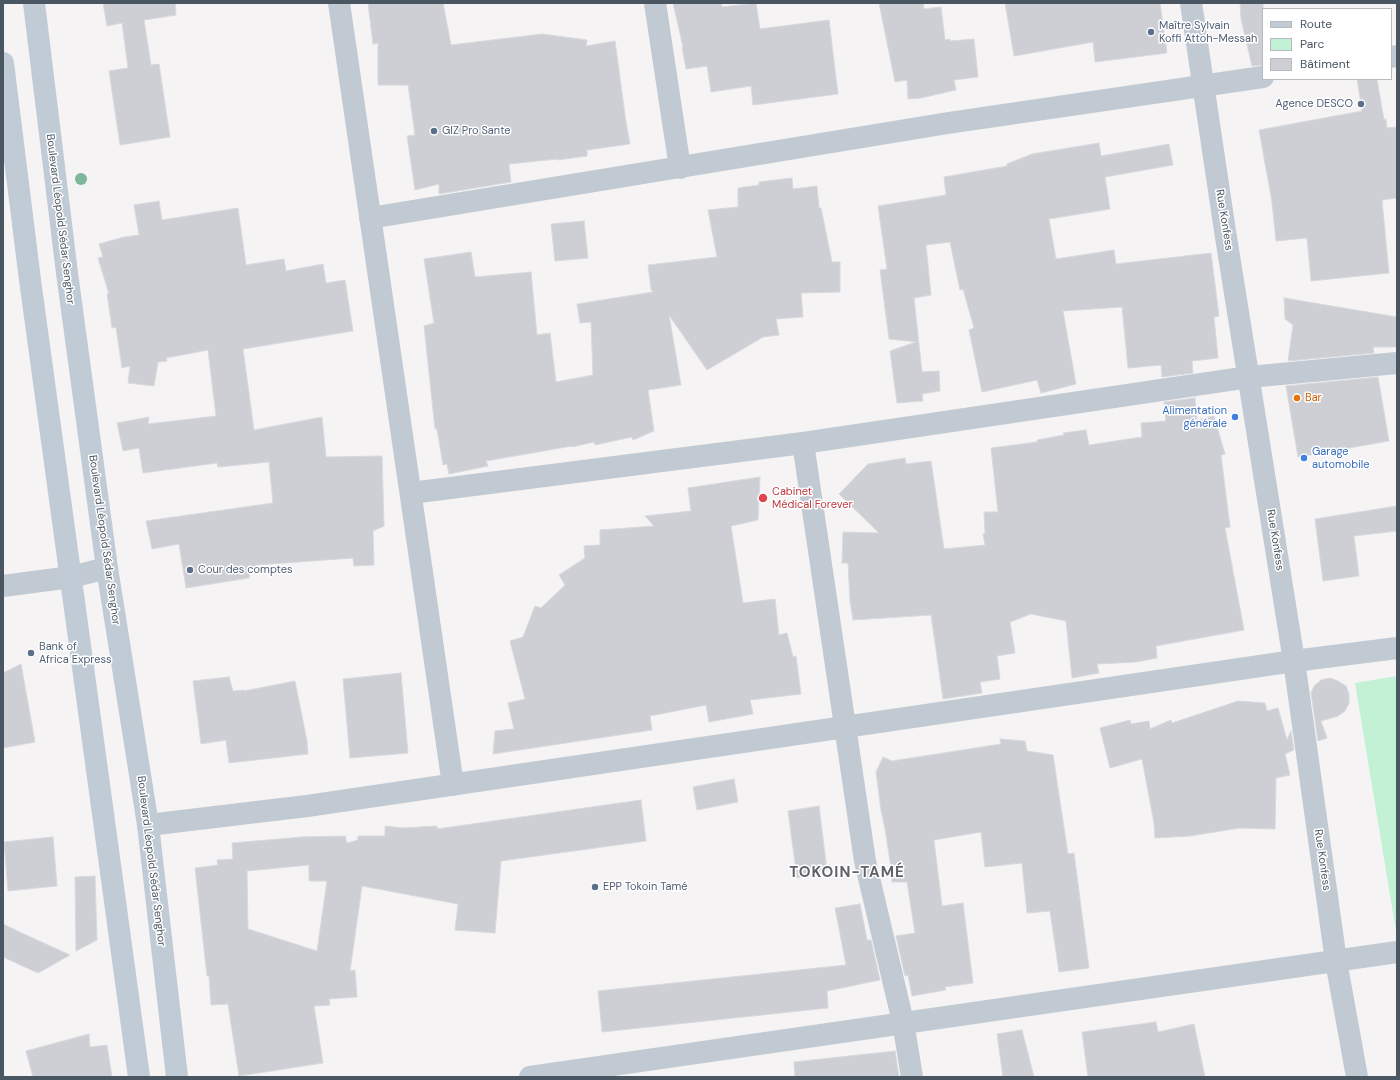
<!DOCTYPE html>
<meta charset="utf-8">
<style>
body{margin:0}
#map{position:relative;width:1400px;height:1080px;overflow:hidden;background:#f5f3f3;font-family:"DM Sans",sans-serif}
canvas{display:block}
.frame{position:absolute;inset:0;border:4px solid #4a5661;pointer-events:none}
.legend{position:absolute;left:1262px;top:8px;width:130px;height:72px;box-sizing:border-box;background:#fff;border:1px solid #b7bbc0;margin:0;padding:5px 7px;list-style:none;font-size:12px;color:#4a5661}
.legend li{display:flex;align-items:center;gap:8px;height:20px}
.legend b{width:20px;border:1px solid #b7bbc0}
</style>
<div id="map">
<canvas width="1400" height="1080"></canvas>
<div class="frame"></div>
<ul class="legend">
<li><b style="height:5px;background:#c1cbd6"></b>Route</li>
<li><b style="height:11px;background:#c3f1d5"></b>Parc</li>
<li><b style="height:11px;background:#cdcfd5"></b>Bâtiment</li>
</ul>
</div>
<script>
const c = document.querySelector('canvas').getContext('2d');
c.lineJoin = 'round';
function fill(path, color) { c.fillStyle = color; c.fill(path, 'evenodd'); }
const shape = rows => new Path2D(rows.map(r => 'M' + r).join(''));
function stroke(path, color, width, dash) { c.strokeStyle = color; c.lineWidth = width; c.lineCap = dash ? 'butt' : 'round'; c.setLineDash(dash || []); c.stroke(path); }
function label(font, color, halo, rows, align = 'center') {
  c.font = font + ' "DM Sans",sans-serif'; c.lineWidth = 3; c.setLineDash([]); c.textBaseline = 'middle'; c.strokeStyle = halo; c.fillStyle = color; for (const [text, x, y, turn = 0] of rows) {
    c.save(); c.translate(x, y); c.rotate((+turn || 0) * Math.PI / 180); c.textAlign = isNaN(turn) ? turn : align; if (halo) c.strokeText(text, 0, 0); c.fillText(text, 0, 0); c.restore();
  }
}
const green = shape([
 [1397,676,1397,931,1396,931,1355,683]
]);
const building = shape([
 [103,3,175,3,176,15,144,20,151,65,159,64,170,137,120,145,109,71,128,68,122,23,107,26,103,3],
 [368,3,443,3,451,45,542,34,587,40,586,46,615,41,626,122,630,144,587,150,587,156,557,160,557,159,509,164,511,182,439,194,439,184,415,190,407,136,415,135,408,85,378,85,378,43,373,44,368,3],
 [673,3,721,3,722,7,756,3,760,29,829,20,838,94,753,105,751,86,711,92,707,66,686,69,682,47,683,47,673,3],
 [879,3,923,3,924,9,941,7,945,40,950,39,950,41,974,39,978,77,954,80,956,90,921,98,908,99,907,80,895,82,879,3],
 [1005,3,1160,3,1167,53,1095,62,1093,42,1014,56,1005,3],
 [1240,3,1263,3,1263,65,1252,66,1241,19,1240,3],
 [1357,79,1377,79,1384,120,1386,119,1387,128,1397,127,1397,198,1382,200,1389,273,1311,281,1307,238,1276,241,1272,202,1259,130,1362,111,1357,79],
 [1099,143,1101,156,1169,144,1173,165,1105,177,1110,209,1049,219,1056,259,1114,250,1116,264,1211,253,1219,316,1214,317,1218,358,1192,361,1193,373,1162,377,1161,365,1128,368,1122,307,1063,311,1076,384,1041,393,1037,380,982,392,969,330,974,328,963,289,960,290,950,242,926,245,931,295,914,298,922,372,939,371,940,391,922,394,923,401,897,403,890,351,916,342,889,339,880,270,887,269,878,206,946,195,944,177,1007,166,1007,164,1032,154,1099,143],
 [792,178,793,189,817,186,819,208,821,208,832,262,840,262,840,292,801,293,803,317,776,319,779,335,763,337,707,370,669,315,681,385,648,390,654,431,633,440,632,437,595,445,594,442,572,447,572,446,486,461,488,466,449,474,447,464,443,465,437,429,435,429,424,326,434,323,424,259,471,252,475,277,531,272,537,335,550,333,556,382,593,375,591,322,580,323,577,304,653,292,651,289,648,265,717,257,708,210,738,207,738,188,759,185,759,182,792,178],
 [159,201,162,220,238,208,246,265,284,259,286,271,323,264,326,283,345,280,353,331,243,349,254,430,322,417,326,457,382,456,384,526,373,531,374,565,354,566,353,558,257,565,258,571,250,571,249,578,186,588,179,544,152,549,146,521,273,503,269,462,218,467,217,463,143,473,139,448,123,451,117,423,149,417,148,424,216,416,208,350,166,358,167,361,158,362,154,386,128,383,130,366,122,368,116,327,112,328,107,294,109,294,98,258,103,257,99,244,124,237,139,235,134,205,159,201],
 [584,221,588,258,555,261,551,224,584,221],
 [1284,298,1397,317,1397,347,1373,347,1374,353,1288,361,1293,325,1285,319,1284,298],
 [1378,377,1389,441,1298,457,1286,386,1378,377],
 [1195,398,1197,420,1214,416,1225,454,1221,455,1230,527,1225,528,1244,630,1156,646,1157,658,1136,662,1097,664,1099,673,1072,678,1066,621,1031,614,1010,622,1015,653,997,656,1000,679,980,682,982,693,943,699,931,615,853,620,850,601,848,563,842,563,843,532,879,533,839,494,868,464,905,458,906,464,931,461,944,549,985,545,983,534,985,533,984,512,998,512,991,448,1037,442,1037,440,1064,435,1063,433,1086,430,1089,445,1142,437,1141,423,1166,421,1164,402,1195,398],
 [760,477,758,520,731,526,743,603,775,599,779,635,787,633,793,657,796,656,801,694,750,700,753,714,709,722,706,705,650,716,652,730,493,754,495,731,514,729,508,703,525,699,510,641,523,637,535,606,541,608,565,585,559,575,585,558,584,546,600,545,600,530,654,526,645,516,691,511,688,488,760,477],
 [1397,506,1397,531,1354,536,1359,576,1323,581,1315,519,1397,506],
 [21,664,35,742,3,748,3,673,21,664],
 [401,673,408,753,350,758,343,679,401,673],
 [229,677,233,691,244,690,244,691,295,681,307,741,308,754,229,763,226,740,201,744,193,681,229,677],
 [1330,678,1338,681,1346,686,1349,694,1349,703,1345,711,1338,716,1321,721,1327,738,1318,741,1311,693,1314,686,1321,680,1330,678],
 [1238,701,1265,703,1267,711,1278,708,1287,740,1291,731,1294,750,1285,754,1290,775,1276,778,1275,829,1240,828,1190,836,1155,838,1154,823,1142,759,1110,768,1100,728,1130,720,1131,724,1149,721,1150,729,1171,720,1172,723,1238,701],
 [1000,739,1025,741,1027,751,1053,755,1068,854,1074,853,1089,968,1059,972,1050,911,1027,913,1022,863,985,867,981,832,934,840,942,906,963,903,973,983,945,987,946,990,912,996,908,975,905,976,896,936,915,933,907,882,892,882,890,861,885,829,881,810,876,772,883,757,892,761,1001,744,1000,739],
 [734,779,738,802,697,810,693,787,734,779],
 [641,800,646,841,501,861,495,933,455,930,458,904,362,886,350,971,355,970,357,997,329,999,330,1005,314,1006,323,1063,239,1076,228,1004,211,1005,209,976,207,976,195,868,218,865,217,860,233,859,232,843,301,837,345,836,347,843,358,840,358,836,385,836,385,826,403,828,437,826,437,829,641,800],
 [309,865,309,881,327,881,317,951,248,929,247,871,309,865],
 [819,806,827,870,797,878,788,811,819,806],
 [53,837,57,886,8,891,4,842,53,837],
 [95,876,97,940,76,951,75,877,95,876],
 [860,904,867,940,871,940,880,980,827,991,828,1008,602,1032,598,991,846,965,835,908,860,904],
 [3,924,26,935,70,955,38,973,3,957,3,924],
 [1156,1022,1158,1032,1194,1024,1205,1077,1088,1077,1082,1032,1156,1022],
 [1022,1030,1034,1077,1003,1077,997,1034,1022,1030],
 [89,1034,90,1047,107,1045,112,1077,33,1077,26,1051,89,1034],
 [895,1051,899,1077,795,1077,794,1062,895,1051]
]);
const street = shape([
 [339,3,453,785],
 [655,3,680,168],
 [1191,3,1225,231,1294,661,1336,961,1357,1077],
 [1391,57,1397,56],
 [370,218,948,123,1263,77],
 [803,443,865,861,903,1022,912,1077],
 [411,493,803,443,1249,377,1397,363],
 [3,586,71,577,107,568],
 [148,825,307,806,1294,661,1397,648],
 [530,1077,1397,952]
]);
const secondary = shape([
 [34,3,67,273,107,568,148,825,177,1077],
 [3,63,30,280,139,1077]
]);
const trees = [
 [81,179]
];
const markers = [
 [1151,32,4,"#5c6f8a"],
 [1361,104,4,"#5c6f8a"],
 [434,131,4,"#5c6f8a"],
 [1297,398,4,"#e8710a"],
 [1235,417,4,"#3f7fe0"],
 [1304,458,4,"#3f7fe0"],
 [763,498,5,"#e0444e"],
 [190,570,4,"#5c6f8a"],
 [31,653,4,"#5c6f8a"],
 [595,887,4,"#5c6f8a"]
];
const serviceNames = [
 ["Maître Sylvain",1159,26],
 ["Koffi Attoh-Messah",1159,39],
 ["Agence DESCO",1353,104,"right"],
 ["GIZ Pro Sante",442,131],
 ["Cour des comptes",198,570],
 ["Bank of",39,647],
 ["Africa Express",39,660],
 ["EPP Tokoin Tamé",603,887]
];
const streetNames = [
 ["Boulevard Léopold Sédar Senghor",60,219,83],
 ["Rue Konfess",1224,220,81],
 ["Boulevard Léopold Sédar Senghor",104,540,82],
 ["Rue Konfess",1275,540,81],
 ["Rue Konfess",1322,860,82],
 ["Boulevard Léopold Sédar Senghor",151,861,83]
];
const foodNames = [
 ["Bar",1305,398]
];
const shopNames = [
 ["Alimentation",1227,411],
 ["générale",1227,424],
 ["Garage",1312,452,"left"],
 ["automobile",1312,465,"left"]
];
const healthNames = [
 ["Cabinet",772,492],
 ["Médical Forever",772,505]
];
const districtNames = [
 ["TOKOIN-TAMÉ",847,873]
];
fill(green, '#c3f1d5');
fill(building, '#cdcfd5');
stroke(building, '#d7d9de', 1);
stroke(street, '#c1cad2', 22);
stroke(secondary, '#c1cbd6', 22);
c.fillStyle = '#7bb799';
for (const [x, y] of trees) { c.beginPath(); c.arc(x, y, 6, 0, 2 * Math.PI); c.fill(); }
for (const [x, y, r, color] of markers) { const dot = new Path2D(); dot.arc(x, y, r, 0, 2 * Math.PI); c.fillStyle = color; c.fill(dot); stroke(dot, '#fff', 1.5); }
label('11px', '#4e5e75', '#fff', serviceNames, 'left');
label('11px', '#4a5661', '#fff', streetNames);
label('11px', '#c56008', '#fff', foodNames, 'left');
label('11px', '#366cbe', '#fff', shopNames, 'right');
label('11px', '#be3a42', '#fff', healthNames, 'left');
c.letterSpacing = '1px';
label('bold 15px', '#5f6368', '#fff', districtNames);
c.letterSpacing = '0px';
</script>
